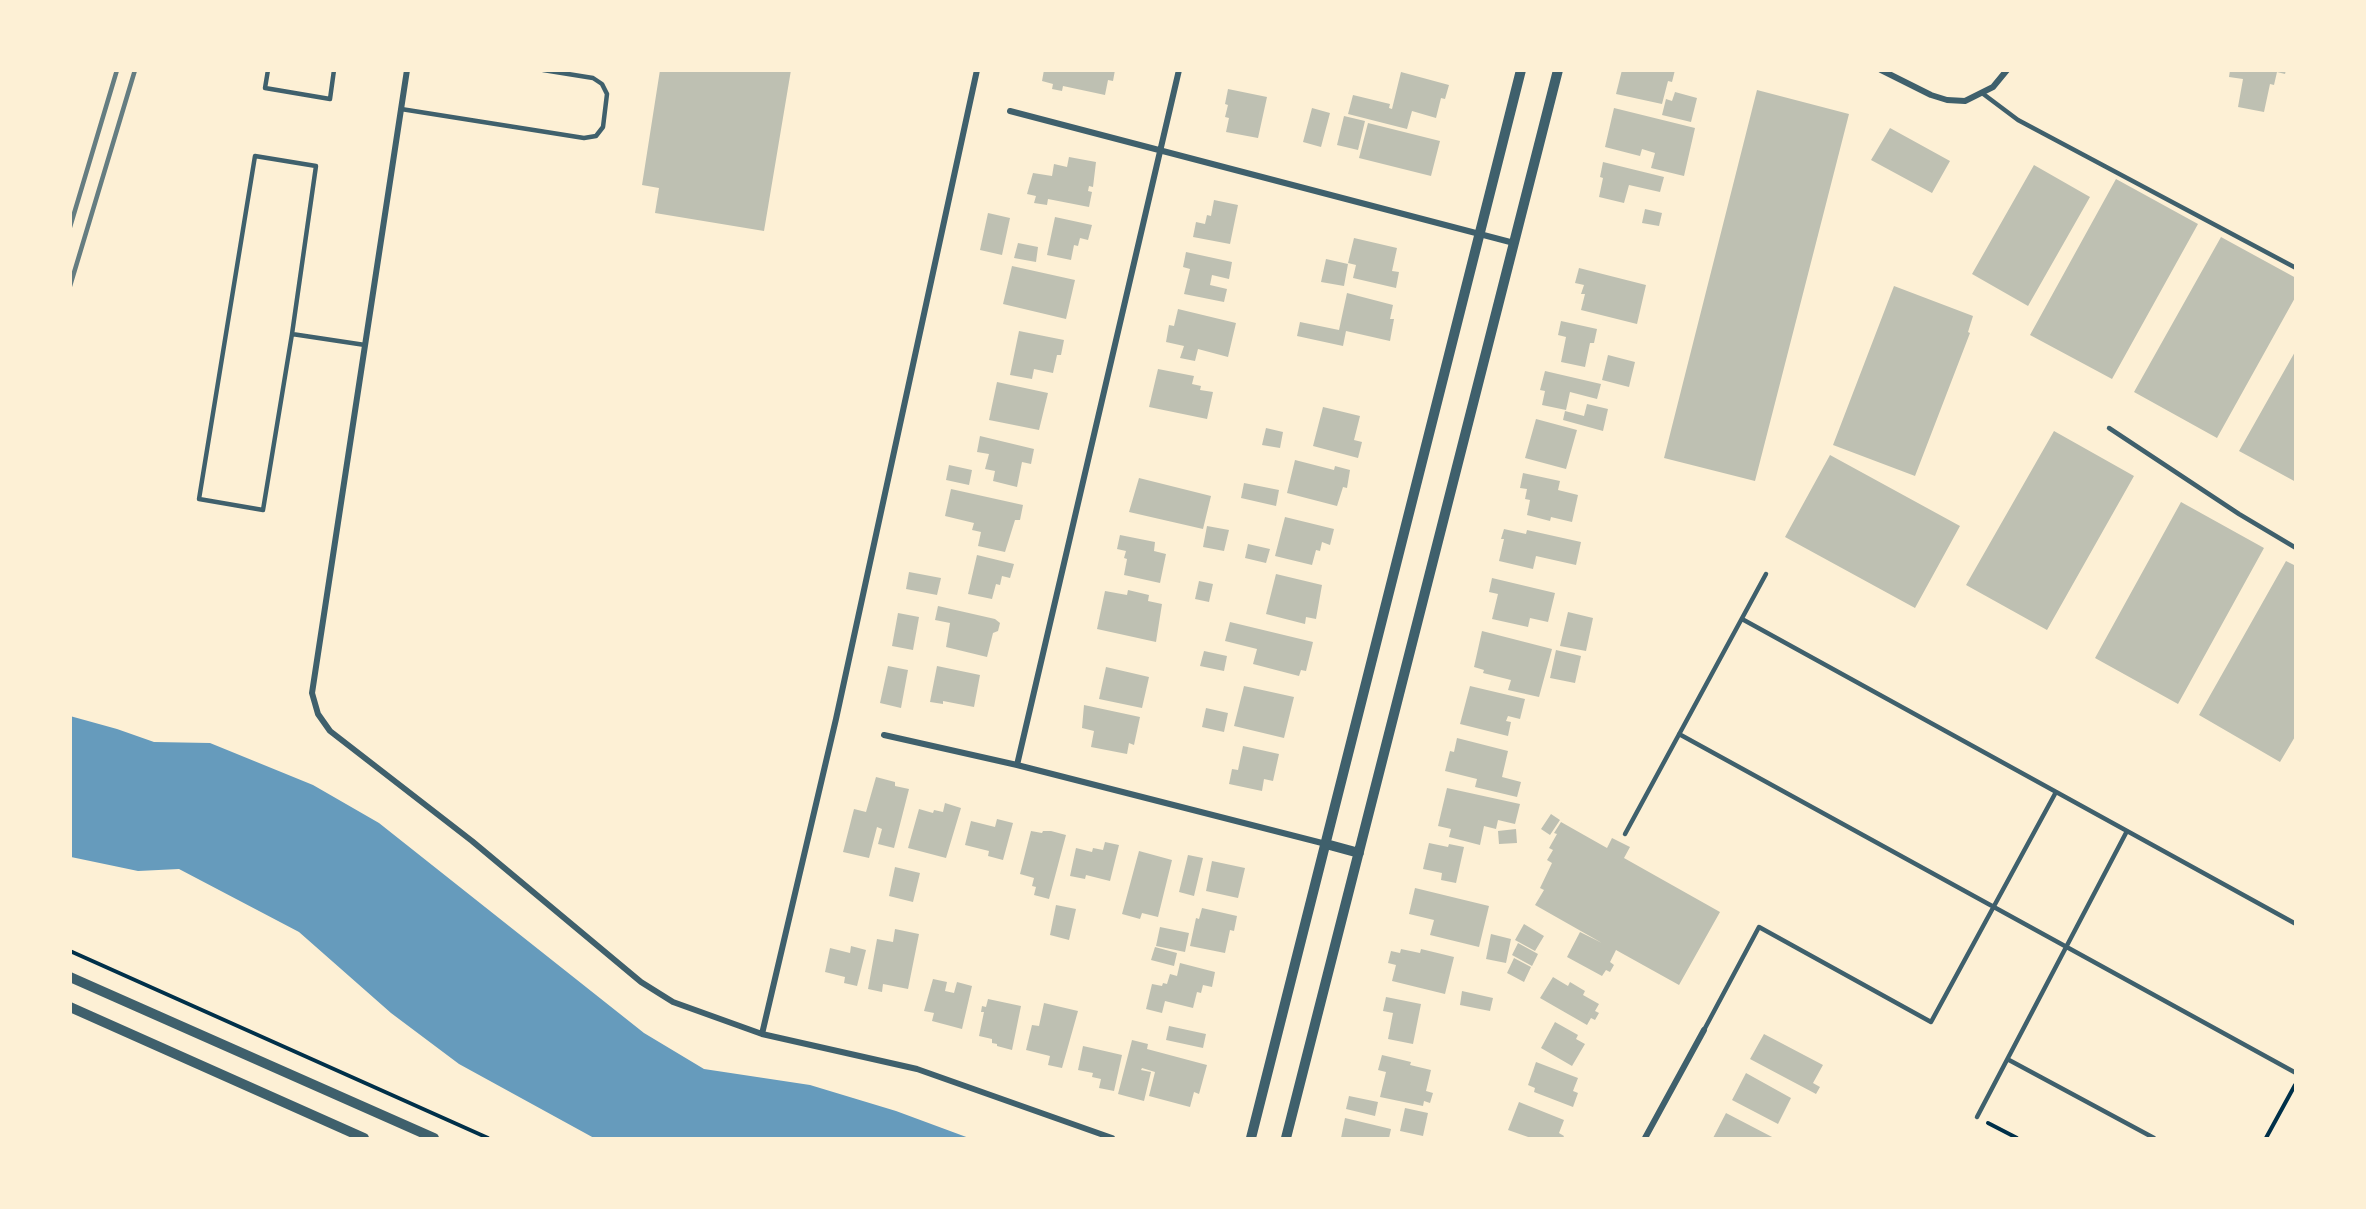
<!DOCTYPE html>
<style>
body{margin:0}
#map{position:relative;width:2366px;height:1209px;overflow:hidden;background:#fdf0d5;font-family:Ubuntu,sans-serif}
canvas{display:block}
.frame{position:absolute;inset:0;border:72px solid #fdf0d5;pointer-events:none}
</style>
<div id="map">
<canvas width="2366" height="1209"></canvas>
<div class="frame"></div>
</div>
<script>
const c = document.querySelector('canvas').getContext('2d');
c.lineJoin = 'round';
function fill(path, color) { c.fillStyle = color; c.fill(path, 'evenodd'); }
const shape = rows => new Path2D(rows.map(r => 'M' + r).join(''));
function stroke(path, color, width, dash) { c.strokeStyle = color; c.lineWidth = width; c.lineCap = dash ? 'butt' : 'round'; c.setLineDash(dash || []); c.stroke(path); }
const water = shape([
 [70,716,117,729,154,742,210,743,313,785,379,823,644,1033,704,1069,810,1085,896,1111,969,1138,594,1138,459,1064,391,1013,299,932,179,869,138,871,71,857]
]);
const building = shape([
 [660,70,791,70,764,231,655,213,659,188,642,185],
 [1044,70,1115,70,1113,81,1108,80,1105,95,1063,86,1062,91,1052,89,1053,84,1042,81],
 [1622,70,1675,70,1672,82,1668,81,1662,104,1616,94],
 [2230,70,2286,70,2285,74,2277,72,2274,85,2270,84,2264,112,2238,107,2243,79,2229,77],
 [1401,72,1449,85,1445,99,1441,98,1436,118,1412,111,1407,129,1348,114,1353,95,1390,104,1389,108,1392,109],
 [1228,89,1267,97,1258,138,1226,132,1229,118,1225,117,1228,105,1225,104],
 [1757,90,1849,114,1755,481,1664,458],
 [1675,92,1697,98,1691,122,1662,115,1666,99,1672,101],
 [1312,108,1330,113,1321,147,1303,142],
 [1614,108,1695,128,1684,176,1651,168,1655,153,1642,149,1640,156,1605,147],
 [1344,116,1365,121,1358,150,1337,145],
 [1368,123,1440,141,1431,176,1359,158],
 [1890,128,1950,161,1932,193,1871,160],
 [1069,157,1096,162,1093,187,1089,186,1088,191,1092,192,1089,207,1048,199,1047,205,1034,203,1036,196,1027,194,1033,173,1052,176,1054,164,1067,167],
 [1603,162,1664,177,1660,192,1629,185,1624,203,1599,197,1603,178,1600,177],
 [2034,165,2090,197,2028,306,1972,274],
 [2116,179,2198,224,2112,379,2030,335],
 [1214,200,1238,205,1230,244,1193,237,1196,222,1205,224,1207,215,1211,216],
 [1645,209,1662,213,1659,226,1642,223],
 [988,213,1010,218,1002,255,980,250],
 [1055,217,1092,225,1088,240,1080,238,1078,246,1074,245,1071,260,1047,255],
 [2221,237,2296,278,2296,296,2217,438,2134,392],
 [1354,238,1397,248,1392,271,1399,272,1396,288,1353,278,1356,265,1348,263],
 [1018,243,1038,247,1036,262,1014,258],
 [1186,252,1232,262,1229,279,1212,275,1210,285,1227,289,1224,302,1184,294,1190,269,1183,267],
 [1326,259,1348,264,1344,286,1321,282],
 [1012,266,1075,280,1066,319,1003,304],
 [1579,268,1646,285,1637,324,1581,310,1585,294,1581,294,1584,285,1575,283],
 [1894,286,1973,316,1968,332,1970,333,1915,476,1833,445],
 [1347,293,1393,305,1390,319,1394,319,1390,341,1346,331,1343,346,1297,336,1300,322,1339,330],
 [1178,309,1236,323,1228,357,1198,349,1195,361,1180,358,1184,346,1166,342,1169,325,1174,326],
 [1561,321,1597,329,1594,343,1590,343,1585,367,1561,362,1566,337,1558,335],
 [1019,331,1064,340,1061,355,1057,355,1053,373,1034,369,1032,379,1010,375],
 [2296,350,2296,482,2239,451],
 [1608,355,1635,362,1629,387,1602,380],
 [1158,369,1194,376,1192,384,1201,386,1200,390,1213,392,1207,419,1149,407],
 [1545,371,1601,384,1597,399,1570,392,1566,410,1542,405,1545,391,1540,390],
 [997,382,1048,393,1039,430,989,420],
 [1587,404,1608,409,1603,431,1563,420,1565,411,1584,416],
 [1323,407,1360,416,1354,440,1362,442,1358,458,1313,446],
 [1536,419,1577,430,1566,469,1525,458],
 [1266,428,1283,432,1280,448,1262,445],
 [2054,431,2134,476,2047,630,1966,585],
 [980,436,1034,449,1031,464,1022,462,1017,487,993,481,995,471,985,469,989,454,977,452],
 [1830,455,1960,526,1915,608,1785,537],
 [1295,460,1334,470,1335,466,1350,470,1347,488,1343,487,1337,506,1287,493],
 [949,465,972,470,969,485,946,480],
 [1523,473,1560,481,1558,490,1578,495,1572,522,1551,517,1550,521,1527,515,1530,500,1525,499,1527,489,1520,488],
 [1139,478,1211,496,1203,529,1129,512],
 [1244,483,1279,490,1276,506,1241,498],
 [951,489,1023,505,1020,520,1015,520,1005,552,978,546,981,532,972,530,974,523,945,516],
 [2181,502,2264,548,2178,704,2095,658],
 [1285,517,1334,529,1330,545,1322,542,1320,551,1316,550,1312,565,1275,556],
 [1207,526,1229,530,1224,551,1203,547],
 [1504,529,1526,534,1527,530,1581,542,1576,565,1536,556,1533,569,1499,561,1504,539,1501,539],
 [1120,535,1155,542,1154,551,1166,554,1160,583,1124,575,1127,559,1124,558,1126,551,1117,549],
 [1248,544,1270,549,1266,563,1245,558],
 [977,555,1014,564,1010,578,1002,576,1000,585,996,584,992,599,968,594],
 [2286,561,2296,566,2296,735,2280,762,2199,715],
 [909,572,941,578,937,595,906,589],
 [1276,574,1322,585,1316,619,1306,617,1305,624,1266,614],
 [1492,578,1555,593,1548,622,1530,618,1528,627,1492,619,1498,594,1489,592],
 [1199,581,1213,584,1209,602,1195,599],
 [1128,590,1149,595,1148,601,1162,604,1156,642,1097,629,1105,591,1127,595],
 [938,606,995,619,1000,623,998,631,993,633,987,657,946,647,950,623,935,620],
 [1568,612,1593,618,1586,651,1560,646],
 [898,613,919,617,913,650,892,646],
 [1230,622,1313,642,1306,671,1301,670,1299,676,1253,664,1257,649,1225,641],
 [1482,631,1552,649,1539,697,1508,690,1511,680,1483,673,1484,670,1474,667],
 [1556,650,1581,656,1575,683,1550,678],
 [1204,651,1227,656,1224,671,1200,666],
 [888,666,908,670,901,708,880,703],
 [937,666,980,675,974,707,943,701,943,704,930,702],
 [1106,667,1149,677,1142,708,1099,699],
 [1244,686,1294,697,1284,738,1234,726],
 [1470,686,1525,699,1520,719,1508,716,1506,721,1511,722,1508,736,1460,724],
 [1084,705,1140,717,1134,745,1129,743,1127,754,1091,747,1094,731,1082,728],
 [1206,708,1228,713,1224,732,1202,727],
 [1457,738,1508,751,1502,777,1521,782,1517,797,1475,787,1477,779,1445,771,1450,751,1454,752],
 [1243,746,1279,754,1273,781,1264,779,1262,791,1229,784,1232,769,1238,770],
 [876,777,895,782,895,786,909,789,894,848,878,844,882,829,877,827,869,858,843,852,854,809,866,812],
 [1447,788,1520,804,1515,824,1498,820,1496,829,1484,826,1480,845,1449,837,1451,829,1438,826],
 [945,803,961,808,946,858,908,848,919,809,933,813,934,810,943,812],
 [1551,814,1560,820,1550,835,1541,829],
 [997,819,1013,823,1003,860,988,856,989,851,965,845,971,821,995,827],
 [1561,822,1607,848,1612,838,1630,847,1624,858,1720,912,1679,985,1616,950,1610,962,1614,965,1610,972,1606,970,1602,976,1567,957,1580,932,1602,943,1535,905,1544,890,1540,888,1552,863,1547,860,1553,850,1549,848,1557,834,1554,833],
 [1516,829,1517,843,1499,844,1498,831],
 [1031,831,1042,833,1043,831,1051,831,1066,835,1049,899,1034,895,1036,887,1032,886,1034,878,1020,874],
 [1105,842,1119,845,1110,881,1086,875,1085,879,1070,876,1076,848,1092,852,1093,848,1103,850],
 [1429,843,1448,847,1449,844,1464,847,1456,883,1441,880,1442,873,1423,869],
 [1139,851,1172,860,1158,917,1142,913,1140,919,1122,914],
 [1188,855,1203,858,1194,896,1179,892],
 [1212,861,1245,868,1238,898,1206,891],
 [895,867,920,873,913,902,889,896],
 [1415,888,1489,906,1479,947,1430,935,1434,920,1409,914],
 [1056,905,1076,909,1069,940,1050,935],
 [1202,908,1237,916,1234,931,1230,930,1225,953,1190,946,1196,918,1199,919],
 [1524,924,1544,936,1535,951,1515,940],
 [1160,927,1189,933,1185,952,1156,946],
 [895,929,919,934,908,989,883,984,882,992,868,989,877,939,893,942],
 [1491,934,1511,939,1506,963,1486,959],
 [1518,943,1538,954,1532,966,1512,955],
 [851,946,866,950,857,986,844,983,845,977,825,972,830,948,850,953],
 [1155,947,1177,953,1174,966,1151,960],
 [1401,949,1420,953,1421,949,1454,957,1445,994,1392,981,1396,965,1388,963,1391,951,1400,953],
 [1514,958,1531,967,1524,982,1507,973],
 [1180,963,1215,972,1212,987,1203,985,1201,993,1197,992,1193,1008,1165,1001,1162,1013,1146,1009,1152,984,1162,986,1163,983,1167,984,1170,974,1177,976],
 [1553,977,1568,986,1570,982,1585,991,1583,995,1599,1004,1595,1011,1599,1013,1595,1020,1591,1018,1587,1025,1540,998],
 [933,979,947,982,945,991,954,993,957,982,972,986,962,1029,932,1021,934,1013,924,1011],
 [1462,991,1493,998,1490,1011,1460,1005],
 [1386,997,1421,1004,1413,1044,1388,1039,1393,1013,1383,1011],
 [988,999,1021,1006,1012,1050,997,1046,997,1044,992,1043,992,1039,979,1036,984,1012,981,1012,982,1006,986,1007],
 [1044,1003,1078,1011,1062,1068,1048,1065,1050,1056,1026,1050,1032,1025,1039,1026],
 [1555,1022,1578,1035,1576,1039,1585,1044,1572,1066,1541,1048],
 [1169,1026,1206,1034,1203,1048,1166,1040],
 [1764,1034,1823,1065,1813,1083,1820,1087,1816,1094,1750,1059],
 [1132,1040,1148,1044,1147,1049,1207,1065,1199,1094,1194,1092,1190,1107,1149,1096,1155,1072,1142,1068,1141,1070,1151,1072,1144,1101,1118,1094],
 [1083,1046,1122,1055,1114,1091,1099,1088,1101,1079,1092,1077,1093,1073,1078,1070],
 [1382,1055,1411,1062,1410,1065,1431,1070,1426,1091,1433,1093,1430,1103,1424,1101,1423,1106,1380,1097,1386,1072,1378,1070],
 [1536,1062,1578,1078,1573,1091,1578,1093,1573,1107,1534,1092,1535,1088,1528,1085],
 [1746,1073,1791,1098,1778,1124,1732,1100],
 [1349,1096,1378,1102,1375,1116,1346,1109],
 [1519,1102,1564,1120,1559,1133,1564,1136,1563,1138,1531,1138,1508,1130],
 [1405,1108,1428,1113,1423,1136,1400,1131],
 [1726,1113,1774,1138,1713,1138],
 [1345,1118,1391,1129,1389,1138,1341,1138]
]);
const path = shape([
 [70,951,488,1138],
 [1988,1123,2017,1138],
 [2266,1138,2295,1085]
]);
const service = shape([
 [268,70,265,88,330,99,334,70],
 [1982,93,2018,120,2296,268],
 [401,109,584,138,596,136,603,127,607,94,602,84,593,78,543,70],
 [292,334,316,166,255,156,199,499,263,510,292,334,365,345],
 [2109,428,2239,514,2296,548],
 [1742,619,2296,924],
 [1679,734,2296,1073],
 [1625,834,1766,574],
 [1704,1030,1759,927,1931,1022,2056,792],
 [2009,1060,2154,1138],
 [1977,1117,2127,831]
]);
const minor = shape([
 [407,70,312,693,318,714,330,731,472,841,641,982,673,1002,762,1034,917,1069,1112,1138],
 [1881,70,1931,95,1947,100,1965,101,1993,87,2007,70],
 [1010,111,1514,243],
 [884,735,1017,765,1326,844],
 [1017,765,1179,70],
 [762,1034,836,719,977,70],
 [1645,1138,1704,1030]
]);
const tertiary = shape([
 [1326,844,1359,853],
 [70,977,434,1138],
 [70,1007,364,1138],
 [1251,1138,1521,70],
 [1286,1138,1558,70]
]);
const rail = shape([
 [70,227,117,70],
 [70,286,135,70]
]);
fill(water, '#669bbc');
fill(building, '#bec0b2');
stroke(path, '#003049', 4);
stroke(service, '#3f606c', 4.5);
stroke(minor, '#3f606c', 6);
stroke(tertiary, '#3f606c', 10);
stroke(rail, '#657d81', 4.5);
</script>
